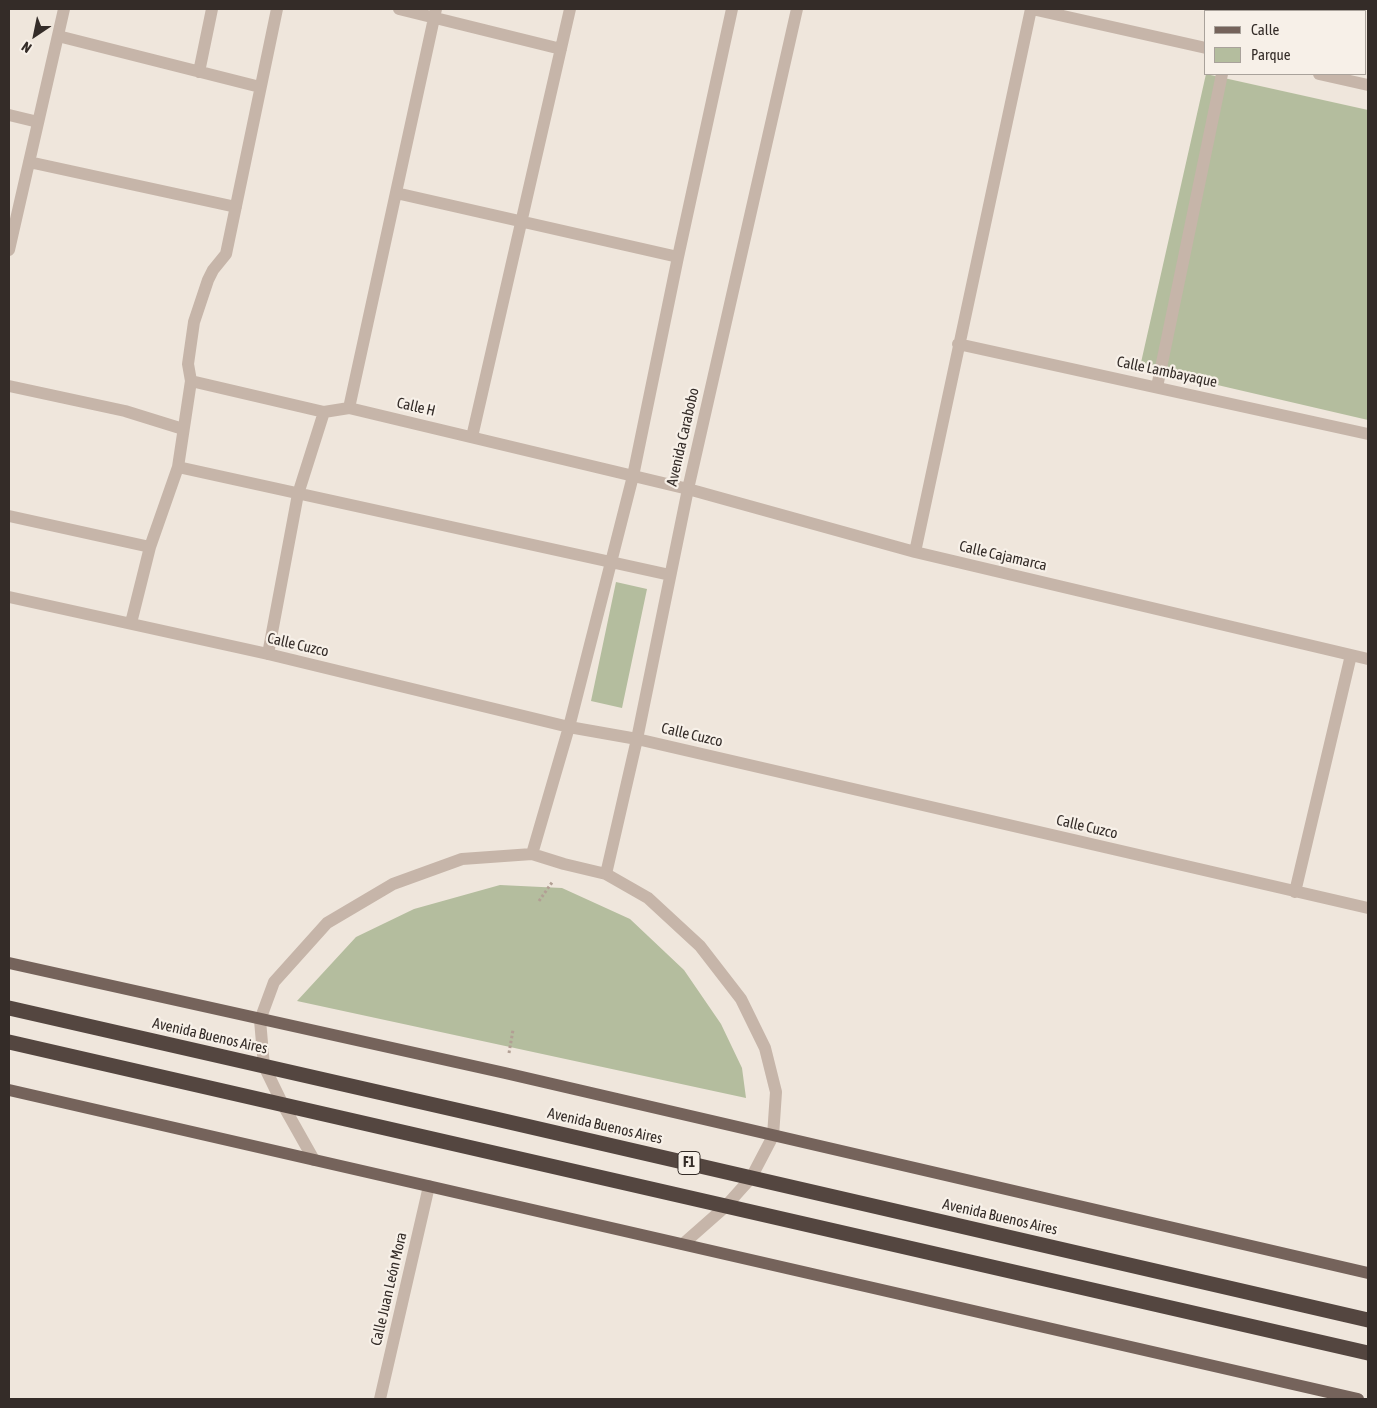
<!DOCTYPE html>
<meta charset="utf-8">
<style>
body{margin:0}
#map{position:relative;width:1377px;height:1408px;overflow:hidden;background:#efe6dc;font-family:"Asap Condensed",sans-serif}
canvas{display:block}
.frame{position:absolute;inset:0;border:10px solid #342c28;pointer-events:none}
.legend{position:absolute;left:1204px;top:10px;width:162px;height:65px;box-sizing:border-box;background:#f7f0e8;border:1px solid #a9a29b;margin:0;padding:6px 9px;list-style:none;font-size:15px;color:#342c28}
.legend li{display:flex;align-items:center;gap:10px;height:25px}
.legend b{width:25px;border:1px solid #a9a29b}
.north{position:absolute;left:10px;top:10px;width:50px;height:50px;-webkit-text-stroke:4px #f7f0e8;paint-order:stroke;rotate:214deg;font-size:14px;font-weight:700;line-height:20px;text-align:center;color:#342c28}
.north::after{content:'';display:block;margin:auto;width:18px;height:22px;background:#342c28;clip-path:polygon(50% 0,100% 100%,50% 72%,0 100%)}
</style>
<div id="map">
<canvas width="1377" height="1408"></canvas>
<div class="frame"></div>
<ul class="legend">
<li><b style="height:6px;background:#75635b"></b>Calle</li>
<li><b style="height:14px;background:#b4bd9e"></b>Parque</li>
</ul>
<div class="north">N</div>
</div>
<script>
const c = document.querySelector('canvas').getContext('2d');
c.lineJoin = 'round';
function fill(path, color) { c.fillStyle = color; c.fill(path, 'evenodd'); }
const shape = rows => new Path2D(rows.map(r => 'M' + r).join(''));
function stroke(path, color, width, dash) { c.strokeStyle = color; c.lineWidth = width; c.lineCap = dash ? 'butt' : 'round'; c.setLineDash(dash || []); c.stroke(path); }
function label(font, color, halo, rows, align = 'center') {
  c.font = font + ' "Asap Condensed",sans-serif'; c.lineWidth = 4.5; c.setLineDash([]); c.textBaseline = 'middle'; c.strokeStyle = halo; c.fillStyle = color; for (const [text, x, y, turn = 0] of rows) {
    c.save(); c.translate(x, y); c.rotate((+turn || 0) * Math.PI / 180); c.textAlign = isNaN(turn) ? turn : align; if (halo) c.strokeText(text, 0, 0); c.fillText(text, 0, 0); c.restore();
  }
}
const green = shape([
 [1206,74,1368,110,1368,420,1140,367],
 [616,582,647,589,622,708,591,701],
 [500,885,562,888,630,919,684,970,721,1024,742,1068,746,1098,297,1001,356,937,414,909]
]);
const path = shape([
 [539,901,553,881],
 [509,1053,513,1030]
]);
const minor = shape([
 [399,9,561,49],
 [1032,9,1206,48],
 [58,36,260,87],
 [199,72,212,9],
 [1319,74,1368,85],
 [9,115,38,122],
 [29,162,236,207],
 [396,193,678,257],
 [9,250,64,9],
 [958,344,1368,434],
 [191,381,324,412,349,408,688,489,915,552,1368,659],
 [9,386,125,411,183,429],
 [1157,387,1222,74],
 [349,408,436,9],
 [472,437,570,9],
 [178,467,670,575],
 [9,516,150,547],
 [915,552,1031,9],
 [9,597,268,654,569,727,637,739,1368,908],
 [131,623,150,547,178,467,191,381,188,364,194,322,208,280,213,270,226,254,277,9],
 [268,654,298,494,324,412],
 [532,854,569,727,633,476,678,257,732,9],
 [606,874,637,739,688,489,797,9],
 [1295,892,1351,655],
 [314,1160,283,1105,264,1066,260,1020,274,982,327,923,393,884,462,859,532,854,564,864,606,874,648,898,700,946,741,999,765,1048,776,1092,773,1136,751,1178,725,1207,683,1244],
 [380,1399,429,1186]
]);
const major = shape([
 [9,963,505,1073,1368,1273],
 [9,1090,1358,1399]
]);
const highway = shape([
 [9,1008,496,1119,1368,1320],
 [9,1042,1368,1353]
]);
const shields = [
 [689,1163,22]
];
const shieldNames = [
 ["F1",689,1163]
];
const streetNames = [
 ["Calle Lambayaque",1167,372,12],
 ["Calle H",416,407,13],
 ["Avenida Carabobo",683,437,-77],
 ["Calle Cajamarca",1003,556,13],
 ["Calle Cuzco",298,645,13],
 ["Calle Cuzco",692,735,13],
 ["Calle Cuzco",1087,827,13],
 ["Avenida Buenos Aires",210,1036,13],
 ["Avenida Buenos Aires",605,1126,13],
 ["Avenida Buenos Aires",1000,1217,13],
 ["Calle Juan León Mora",389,1289,-77]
];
fill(green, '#b4bd9e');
stroke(path, '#b29f94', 3, [2.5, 2.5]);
stroke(minor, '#c6b5a9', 12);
stroke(major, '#75635b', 12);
stroke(highway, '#544640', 15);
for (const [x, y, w] of shields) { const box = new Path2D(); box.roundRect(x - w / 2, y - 11.5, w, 23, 4); c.fillStyle = '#f7f0e8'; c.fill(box); stroke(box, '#342c28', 1); }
label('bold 14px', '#342c28', null, shieldNames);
label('15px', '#342c28', '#f7f0e8', streetNames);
</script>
